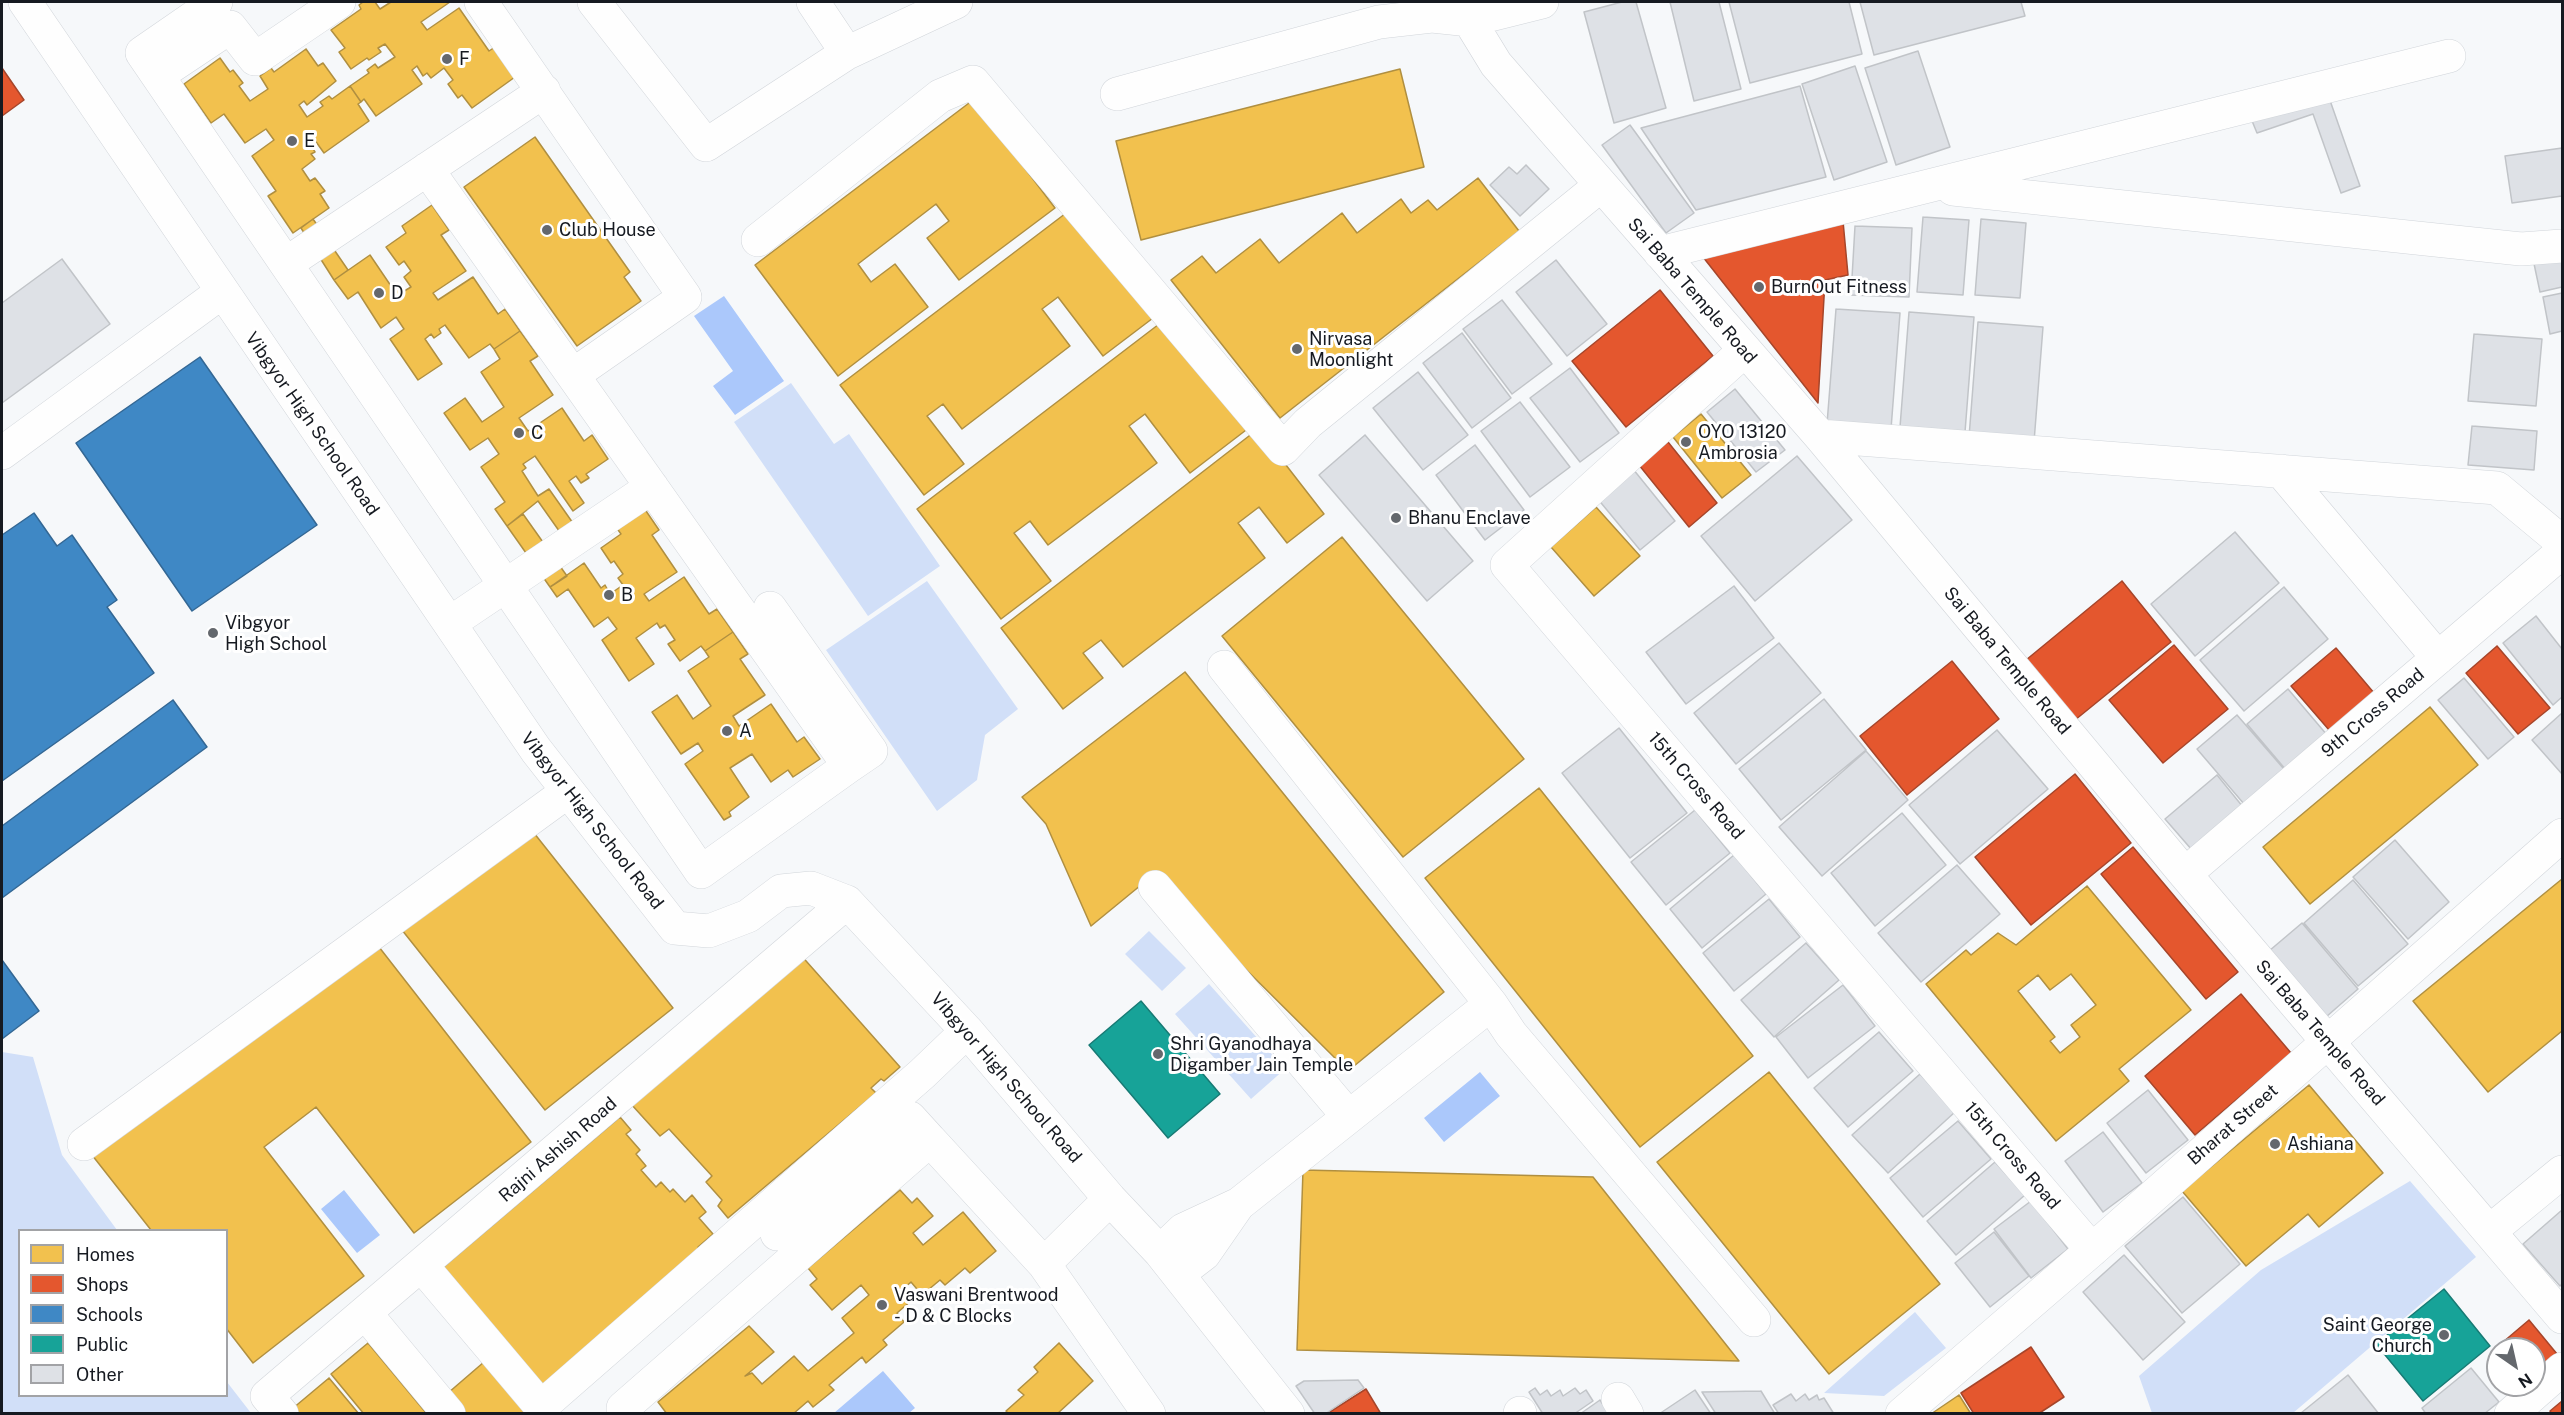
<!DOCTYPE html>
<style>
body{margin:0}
#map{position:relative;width:2564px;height:1415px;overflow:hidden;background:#f6f8fa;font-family:"Public Sans",sans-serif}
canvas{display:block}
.frame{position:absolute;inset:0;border:3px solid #161a21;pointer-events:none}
.legend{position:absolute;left:18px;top:1229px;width:210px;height:168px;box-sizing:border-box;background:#fff;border:2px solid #a2a3a6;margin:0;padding:8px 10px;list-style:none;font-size:18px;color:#161a21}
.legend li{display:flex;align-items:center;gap:12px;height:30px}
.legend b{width:30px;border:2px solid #a2a3a6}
.north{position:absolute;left:2486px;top:1337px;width:60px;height:60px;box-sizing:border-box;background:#fff;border:2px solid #a2a3a6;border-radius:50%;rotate:146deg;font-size:16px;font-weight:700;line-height:24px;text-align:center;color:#161a21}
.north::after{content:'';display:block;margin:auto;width:21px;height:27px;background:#64686d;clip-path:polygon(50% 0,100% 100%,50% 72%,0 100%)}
</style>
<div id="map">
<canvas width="2564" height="1415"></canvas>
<div class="frame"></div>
<ul class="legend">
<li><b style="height:16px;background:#f2c14e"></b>Homes</li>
<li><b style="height:16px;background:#e4572e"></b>Shops</li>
<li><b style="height:16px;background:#3f88c5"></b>Schools</li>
<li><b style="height:16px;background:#17a398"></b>Public</li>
<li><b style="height:16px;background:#dee1e6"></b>Other</li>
</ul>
<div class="north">N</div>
</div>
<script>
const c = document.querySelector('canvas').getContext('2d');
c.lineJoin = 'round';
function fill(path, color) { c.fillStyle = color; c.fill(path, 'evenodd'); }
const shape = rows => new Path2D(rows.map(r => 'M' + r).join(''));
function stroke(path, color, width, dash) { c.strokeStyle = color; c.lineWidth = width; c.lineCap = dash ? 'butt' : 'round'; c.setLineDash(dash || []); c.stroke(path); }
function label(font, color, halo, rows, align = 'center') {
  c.font = font + ' "Public Sans",sans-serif'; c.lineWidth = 6; c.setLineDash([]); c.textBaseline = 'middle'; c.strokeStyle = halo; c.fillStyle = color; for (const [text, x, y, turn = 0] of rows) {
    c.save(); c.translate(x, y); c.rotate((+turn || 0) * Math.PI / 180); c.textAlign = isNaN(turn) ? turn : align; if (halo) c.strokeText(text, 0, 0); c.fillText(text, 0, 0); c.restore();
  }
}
const green = shape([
 [791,383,834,444,849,434,940,566,868,616,734,422],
 [927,581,1018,709,985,735,977,780,937,811,826,650],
 [1149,931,1186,968,1162,991,1125,954],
 [1209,984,1285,1069,1251,1099,1175,1014],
 [2,1052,33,1057,62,1155,117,1230,20,1230,20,1396,226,1396,227,1382,251,1413,2,1413],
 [2410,1181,2476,1257,2293,1413,2152,1413,2139,1376,2261,1270],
 [1915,1312,1946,1348,1884,1396,1824,1393]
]);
const water = shape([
 [724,296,784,381,735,415,713,386,733,371,694,316],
 [1480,1072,1500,1096,1444,1142,1424,1118],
 [344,1190,380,1235,357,1253,321,1209],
 [883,1371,915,1408,909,1413,834,1413]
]);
const homes = shape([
 [363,2,375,2,380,9,391,2,450,2,421,22,427,30,459,8,489,51,495,47,515,77,472,108,462,95,458,98,448,84,453,80,444,68,431,78,427,73,423,76,417,66,412,70,422,84,376,116,364,99,361,102,350,86,369,73,367,70,375,64,378,68,395,57,385,44,378,48,381,52,369,60,367,58,351,69,339,52,345,48,331,30,361,9,359,5,363,2],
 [306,49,318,66,323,63,336,81,307,105,304,101,299,105,307,117,323,106,320,102,329,96,332,99,350,86,361,102,358,104,369,121,324,153,314,139,309,142,315,152,311,154,315,159,302,169,310,181,315,178,325,191,320,194,329,208,293,233,268,196,276,191,252,156,274,140,266,129,245,143,224,114,211,123,184,84,220,58,230,72,233,70,243,83,239,86,250,101,268,89,260,76,271,68,274,72,306,49],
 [1400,69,1424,167,1141,240,1116,141,1400,69],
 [973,100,1055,208,959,280,927,238,949,221,936,204,858,264,871,282,895,264,928,307,838,376,755,265,973,100],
 [535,137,630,272,624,277,641,301,577,346,464,187,535,137],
 [1478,178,1519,231,1280,418,1171,280,1202,256,1216,273,1260,239,1279,263,1342,213,1357,233,1401,199,1411,213,1428,200,1437,210,1478,178],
 [432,205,449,230,441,235,466,271,433,293,438,300,473,277,498,314,505,309,520,331,494,349,490,344,469,358,445,325,439,329,441,333,434,338,431,334,425,339,442,364,418,380,390,339,404,329,396,317,381,328,358,292,348,299,334,280,370,255,391,286,394,284,401,293,411,287,404,277,411,271,404,261,399,265,386,247,406,233,402,226,432,205],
 [1074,207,1157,315,1103,356,1058,297,1042,309,1070,346,962,429,943,404,927,416,964,464,924,495,840,385,1074,207],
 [313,219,348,270,334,280,301,228,313,219],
 [1167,318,1250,427,1190,473,1145,414,1129,426,1157,463,1048,545,1030,521,1014,533,1051,581,1001,619,917,509,1167,318],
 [520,331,538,356,530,361,553,395,519,418,528,431,562,408,584,441,592,435,608,459,586,474,589,478,581,483,576,476,569,481,584,503,573,511,535,456,523,464,526,468,522,471,538,496,549,489,575,526,562,535,538,501,507,526,495,509,505,502,481,467,499,454,488,438,470,450,444,413,465,398,482,422,504,407,481,372,500,359,494,349,520,331],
 [1701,414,1751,475,1722,498,1673,437,1701,414],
 [1258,429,1324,514,1287,543,1259,507,1238,523,1265,558,1123,667,1101,640,1083,653,1103,678,1063,709,1001,628,1258,429],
 [1596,507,1640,556,1594,596,1551,547,1596,507],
 [644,508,659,530,652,535,677,572,644,594,649,601,684,577,709,614,717,609,733,632,705,651,701,646,680,661,668,644,675,640,665,625,660,628,657,623,636,638,654,664,629,681,602,640,617,629,608,617,594,627,568,589,557,597,550,587,584,563,601,588,605,585,610,594,623,585,618,578,623,574,614,561,611,563,601,548,621,534,616,527,644,508],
 [523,514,567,576,550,587,507,526,523,514],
 [1342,537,1524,759,1403,857,1222,636,1342,537],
 [733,632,748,654,740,659,765,695,733,716,739,726,771,704,797,742,804,737,820,759,793,777,788,770,771,782,752,754,730,768,749,797,729,812,731,816,724,820,685,764,703,751,698,743,681,754,652,712,677,695,693,719,711,706,688,671,709,657,705,651,733,632],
 [1185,672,1444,992,1348,1071,1152,876,1091,926,1046,824,1022,797,1185,672],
 [2430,707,2478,765,2310,904,2263,847,2430,707],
 [1539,788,1753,1056,1640,1147,1425,878,1539,788],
 [530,828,673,1008,545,1110,402,930,530,828],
 [2562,879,2562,1031,2488,1092,2413,1001,2562,879],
 [2087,886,2191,1010,2119,1069,2129,1081,2056,1141,1926,984,1966,950,1971,955,1998,933,2016,945,2087,886],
 [2071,974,2096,1005,2071,1025,2080,1037,2060,1053,2050,1041,2055,1037,2018,991,2038,975,2050,990,2071,974],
 [372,938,531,1142,414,1233,316,1107,264,1147,364,1276,253,1363,226,1328,226,1230,151,1230,92,1155,372,938],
 [799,953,900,1067,884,1081,881,1079,871,1088,876,1093,728,1218,718,1206,722,1200,706,1182,712,1176,669,1129,660,1136,631,1104,799,953],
 [1769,1072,1940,1284,1829,1374,1657,1162,1769,1072],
 [2309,1085,2383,1173,2319,1227,2308,1214,2246,1266,2182,1191,2309,1085],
 [620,1117,631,1130,626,1134,640,1150,636,1154,646,1166,641,1170,656,1187,661,1182,670,1192,673,1189,685,1202,692,1195,706,1212,699,1218,713,1234,698,1247,701,1251,541,1388,440,1270,620,1117],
 [1303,1170,1593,1177,1739,1361,1297,1350,1303,1170],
 [900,1190,912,1203,917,1198,933,1216,913,1233,923,1245,963,1212,996,1251,970,1273,965,1268,945,1285,940,1280,922,1295,911,1282,903,1289,912,1300,897,1313,904,1322,883,1340,887,1345,866,1363,862,1357,829,1385,834,1390,813,1407,808,1401,793,1414,667,1414,658,1402,749,1326,774,1352,745,1376,752,1373,762,1384,794,1356,808,1371,854,1333,842,1318,869,1295,861,1285,832,1310,810,1285,817,1279,808,1268,900,1190],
 [368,1343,427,1414,364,1414,331,1374,368,1343],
 [1059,1343,1093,1381,1057,1414,1009,1414,1006,1411,1024,1395,1018,1390,1038,1372,1034,1367,1059,1343],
 [484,1362,528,1414,465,1414,448,1393,484,1362],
 [329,1378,359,1414,296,1414,292,1409,329,1378],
 [1959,1395,1971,1414,1931,1414,1959,1395]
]);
const shops = shape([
 [2,68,24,100,2,116,2,68],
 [1843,221,1848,275,1825,280,1818,403,1703,257,1843,221],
 [1660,290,1713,356,1626,427,1572,361,1660,290],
 [1668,442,1717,503,1689,527,1639,465,1668,442],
 [2122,581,2171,642,2075,720,2026,660,2122,581],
 [2174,645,2228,709,2163,763,2109,700,2174,645],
 [2497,646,2550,708,2518,734,2466,673,2497,646],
 [2336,648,2380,700,2336,738,2291,686,2336,648],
 [1952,661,1999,719,1907,795,1860,736,1952,661],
 [2075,774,2131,843,2031,925,1975,857,2075,774],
 [2133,847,2238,972,2206,999,2101,874,2133,847],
 [2241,994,2291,1053,2195,1135,2145,1076,2241,994],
 [2529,1320,2562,1360,2534,1384,2534,1349,2498,1350,2496,1348,2529,1320],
 [2031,1347,2064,1397,2038,1414,1974,1414,1961,1393,2031,1347],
 [1366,1389,1381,1414,1328,1413,1366,1389],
 [2562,1401,2562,1414,2552,1414,2550,1411,2562,1401]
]);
const schools = shape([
 [200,357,317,525,192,611,76,443,200,357],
 [34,513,57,546,72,535,117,600,107,607,154,673,2,781,2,535,34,513],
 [173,700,207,747,2,898,2,826,173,700],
 [2,960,39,1011,2,1039,2,960]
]);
const public = shape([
 [1141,1001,1220,1094,1168,1138,1089,1045,1141,1001],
 [2444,1289,2490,1346,2423,1401,2376,1344,2444,1289]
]);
const building = shape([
 [1622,2,1636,2,1666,108,1614,123,1584,12,1622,2],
 [1670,2,1719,2,1741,89,1694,101,1670,2],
 [1729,2,1849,2,1862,54,1750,83,1729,2],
 [1860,2,2021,2,2025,16,1874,55,1860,2],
 [1918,51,1950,147,1896,165,1865,68,1918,51],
 [1855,66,1887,162,1834,180,1802,84,1855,66],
 [1800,86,1826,177,1696,210,1641,128,1800,86],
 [2326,89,2360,186,2341,193,2313,114,2257,133,2250,116,2326,89],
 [1630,125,1694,213,1666,233,1602,145,1630,125],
 [2562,148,2562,196,2512,203,2505,156,2562,148],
 [1526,165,1549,189,1520,216,1490,185,1509,167,1517,174,1526,165],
 [1923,217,1969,220,1963,295,1917,292,1923,217],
 [1981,219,2026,223,2020,298,1975,295,1981,219],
 [1855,226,1912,228,1909,297,1851,295,1855,226],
 [2562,253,2562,287,2540,292,2533,259,2562,253],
 [62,259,110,324,2,403,2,303,62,259],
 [1556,260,1607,324,1567,356,1516,292,1556,260],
 [2562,293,2562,331,2550,334,2543,297,2562,293],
 [1502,300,1552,364,1512,394,1463,329,1502,300],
 [1836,309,1900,313,1891,429,1827,424,1836,309],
 [1909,312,1974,317,1965,432,1900,427,1909,312],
 [1978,322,2043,327,2034,442,1969,437,1978,322],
 [1462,333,1511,398,1472,428,1423,363,1462,333],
 [2474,334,2542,339,2536,406,2468,401,2474,334],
 [1570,368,1619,433,1580,462,1530,398,1570,368],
 [1418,372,1468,435,1423,470,1373,408,1418,372],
 [1735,389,1785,450,1756,472,1707,412,1735,389],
 [1520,402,1570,467,1530,497,1481,431,1520,402],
 [2472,426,2537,431,2534,470,2468,465,2472,426],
 [1365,435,1473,561,1427,601,1319,475,1365,435],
 [1475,445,1524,510,1485,540,1436,475,1475,445],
 [1797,456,1852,520,1755,601,1701,536,1797,456],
 [1633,469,1675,521,1640,550,1597,498,1633,469],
 [2235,532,2279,583,2195,656,2151,604,2235,532],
 [1734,586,1774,638,1686,704,1646,652,1734,586],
 [2284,587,2328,639,2244,711,2200,660,2284,587],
 [2536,616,2562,649,2562,697,2553,705,2503,643,2536,616],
 [1779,643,1821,693,1736,764,1694,713,1779,643],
 [2464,678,2514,737,2488,759,2438,700,2464,678],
 [2288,689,2333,742,2292,777,2247,724,2288,689],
 [1824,699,1866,750,1781,820,1739,769,1824,699],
 [2562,713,2562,774,2532,740,2562,713],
 [2237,715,2290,776,2250,811,2197,749,2237,715],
 [1619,728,1687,813,1630,858,1562,773,1619,728],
 [1997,730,2048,789,1960,864,1909,805,1997,730],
 [1866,751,1908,800,1822,876,1779,827,1866,751],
 [2217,775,2243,807,2192,850,2165,819,2217,775],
 [1695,810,1730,853,1666,905,1631,862,1695,810],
 [1902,813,1946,865,1875,926,1831,873,1902,813],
 [2395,840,2449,902,2408,939,2353,877,2395,840],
 [1734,855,1766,894,1702,948,1670,909,1734,855],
 [1957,865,2000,914,1921,982,1878,933,1957,865],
 [2353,880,2408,944,2358,986,2304,923,2353,880],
 [1769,899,1800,937,1734,991,1703,953,1769,899],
 [2302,923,2358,989,2326,1017,2269,951,2302,923],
 [1806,943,1839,980,1774,1037,1741,1000,1806,943],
 [1843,985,1875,1026,1808,1078,1776,1037,1843,985],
 [1879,1032,1913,1071,1848,1127,1814,1088,1879,1032],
 [1920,1074,1955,1112,1888,1173,1852,1135,1920,1074],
 [2148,1090,2188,1140,2146,1173,2107,1123,2148,1090],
 [1958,1121,1991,1159,1923,1217,1890,1178,1958,1121],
 [2103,1132,2142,1183,2103,1212,2065,1161,2103,1132],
 [1995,1162,2025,1195,1956,1255,1927,1221,1995,1162],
 [2183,1197,2240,1264,2182,1313,2125,1246,2183,1197],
 [2031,1201,2068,1249,2031,1278,1994,1229,2031,1201],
 [2562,1210,2562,1284,2560,1286,2523,1244,2562,1210],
 [1994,1232,2029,1276,1990,1307,1955,1263,1994,1232],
 [2124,1255,2185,1322,2143,1360,2083,1292,2124,1255],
 [2471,1368,2499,1402,2484,1414,2426,1414,2422,1408,2471,1368],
 [2348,1375,2379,1414,2301,1413,2348,1375],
 [1358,1380,1364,1388,1325,1414,1315,1414,1296,1386,1304,1381,1358,1380],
 [1535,1388,1540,1395,1547,1390,1551,1396,1560,1390,1563,1396,1575,1388,1580,1394,1586,1390,1593,1401,1574,1414,1543,1414,1529,1392,1535,1388],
 [1695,1390,1711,1414,1659,1414,1695,1390],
 [1761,1391,1775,1414,1716,1414,1702,1392,1761,1391],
 [1791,1394,1796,1401,1805,1394,1809,1400,1817,1395,1819,1400,1824,1398,1834,1414,1779,1414,1773,1405,1791,1394],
 [1600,1400,1609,1414,1580,1414,1600,1400]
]);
const minor = shape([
 [25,2,536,750,675,928,709,931,748,916,781,891,811,888,847,902,967,1031,1110,1199,1160,1252,1288,1414],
 [216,2,142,53,701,872,849,766,427,169],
 [481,2,685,297,573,375],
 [594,2,706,145,847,53,956,2],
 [813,2,847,53],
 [1458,2,1496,64,1820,436,2185,874,2562,1317],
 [158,75,230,27,255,59,339,2],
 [1117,94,1379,22,1432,16,1470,20,1542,2],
 [1953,189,2521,249,2562,246],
 [758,240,940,96,973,82,1283,449,1308,423,1600,186],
 [1660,253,2449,56],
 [287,263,544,91],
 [1744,351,1507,565,2092,1250],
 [1820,436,2497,488,2562,542],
 [2,453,222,292],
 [2281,471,2438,658],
 [770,608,871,751,849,766],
 [450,623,652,487],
 [1224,667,1491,1004],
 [2185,874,2562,552],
 [1155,887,1348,1116],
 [84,1144,567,792],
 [2490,1231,2562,1172],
 [777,1234,910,1118,930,1140],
 [1160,1252,1183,1230,1239,1204,1491,1004,1511,1034,1754,1320],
 [1044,1264,1110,1199],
 [422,1266,541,1407,922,1074,967,1031],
 [1178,1274,1204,1254,1238,1205],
 [366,1314,449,1414],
 [1618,1399,1627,1414],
 [282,1414,267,1396,847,902],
 [623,1414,623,1408,930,1140,1044,1264,1149,1414],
 [1520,1414,1520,1413],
 [1902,1414,2092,1250,2562,835],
 [2511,1414,2562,1369]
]);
const markers = [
 [447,59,6,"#64686d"],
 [292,141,6,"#64686d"],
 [547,230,6,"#64686d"],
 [1759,287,6,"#64686d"],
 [379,293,6,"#64686d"],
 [1297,349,6,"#64686d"],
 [519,433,6,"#64686d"],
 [1686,442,6,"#64686d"],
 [1396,518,6,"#64686d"],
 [609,595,6,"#64686d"],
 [213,633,6,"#64686d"],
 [727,731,6,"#64686d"],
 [1158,1054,6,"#64686d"],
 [2275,1144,6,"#64686d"],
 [882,1305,6,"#64686d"],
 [2444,1335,6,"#64686d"]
];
const poiNames = [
 ["F",459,59],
 ["E",304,141],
 ["Club House",559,230],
 ["BurnOut Fitness",1771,287],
 ["D",391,293],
 ["Nirvasa",1309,339],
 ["Moonlight",1309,360],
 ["OYO 13120",1698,432],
 ["Ambrosia",1698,453],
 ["C",531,433],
 ["Bhanu Enclave",1408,518],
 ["B",621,595],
 ["Vibgyor",225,623],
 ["High School",225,644],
 ["A",739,731],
 ["Shri Gyanodhaya",1170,1044],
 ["Digamber Jain Temple",1170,1065],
 ["Ashiana",2287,1144],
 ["Vaswani Brentwood",894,1295],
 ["- D & C Blocks",894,1316],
 ["Saint George",2432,1325,"right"],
 ["Church",2432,1346,"right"]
];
const streetNames = [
 ["Sai Baba Temple Road",1692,291,49],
 ["Vibgyor High School Road",312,424,55],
 ["Sai Baba Temple Road",2007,661,50],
 ["9th Cross Road",2373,713,-40],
 ["15th Cross Road",1696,786,49],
 ["Vibgyor High School Road",592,821,52],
 ["Sai Baba Temple Road",2320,1033,49],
 ["Vibgyor High School Road",1006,1078,49],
 ["Bharat Street",2233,1125,-41],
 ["Rajni Ashish Road",558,1150,-41],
 ["15th Cross Road",2012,1156,49]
];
fill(green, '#d1dff8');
fill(water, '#abc8fb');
fill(homes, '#f2c14e');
stroke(homes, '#b08f40', 1.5);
fill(shops, '#e4572e');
stroke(shops, '#a6452a', 1.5);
fill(schools, '#3f88c5');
stroke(schools, '#336794', 1.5);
fill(public, '#17a398');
stroke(public, '#177a74', 1.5);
fill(building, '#dee1e6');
stroke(building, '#c1c4c8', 1.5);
stroke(minor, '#d1d5da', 34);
stroke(minor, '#fefefe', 33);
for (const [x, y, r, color] of markers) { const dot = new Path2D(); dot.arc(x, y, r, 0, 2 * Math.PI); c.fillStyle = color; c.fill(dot); stroke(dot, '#fff', 2); }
label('18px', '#161a21', '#fff', poiNames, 'left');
label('18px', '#161a21', '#fff', streetNames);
</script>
